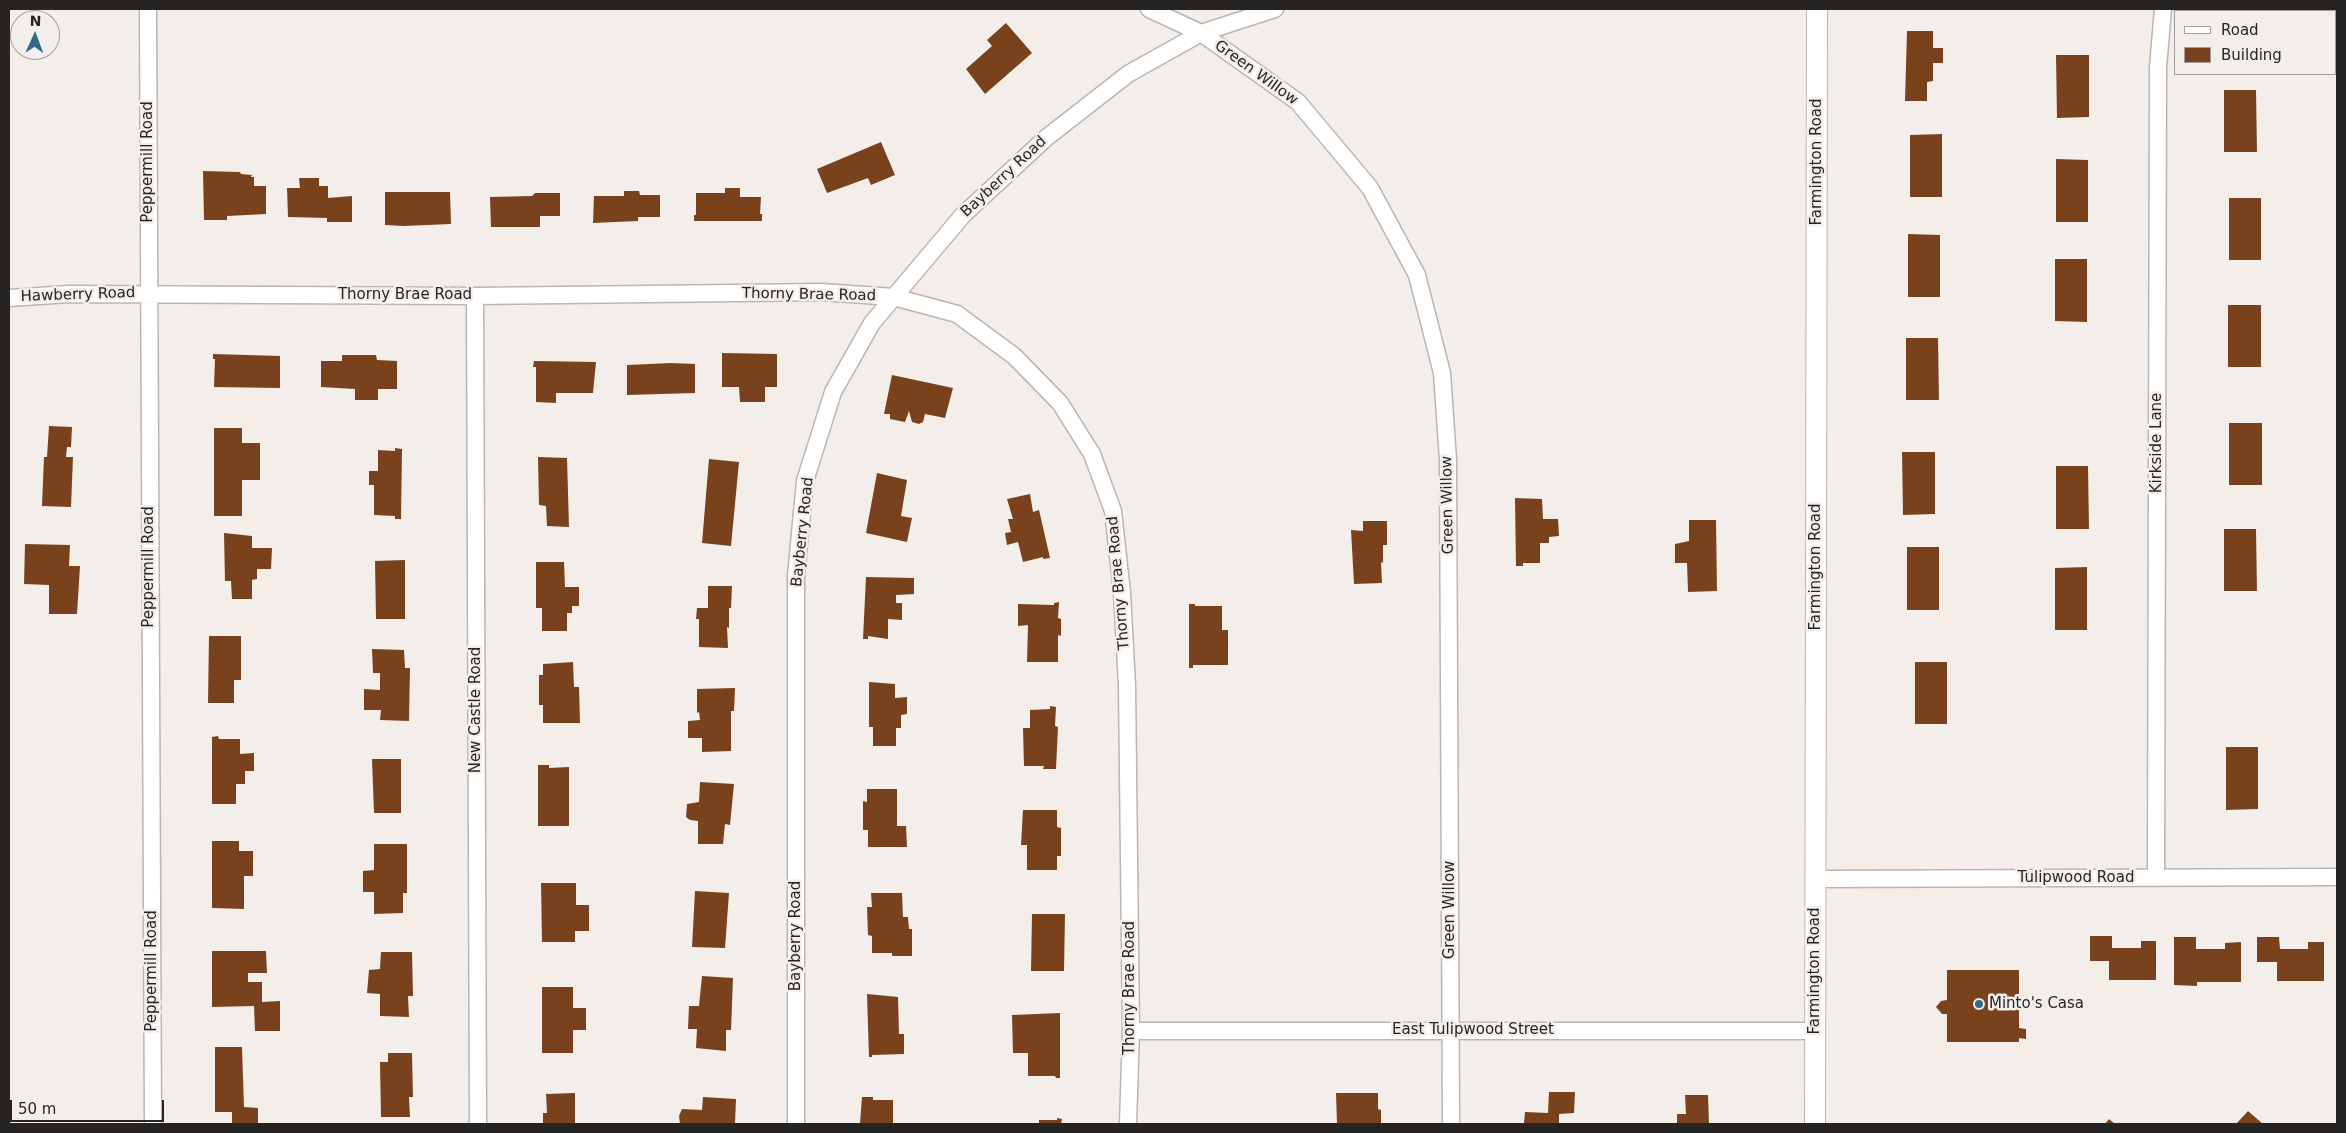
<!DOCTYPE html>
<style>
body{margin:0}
#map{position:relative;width:2346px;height:1133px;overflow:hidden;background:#f4eeeb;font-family:"DejaVu Sans",sans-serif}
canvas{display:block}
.frame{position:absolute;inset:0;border:10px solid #262423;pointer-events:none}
.legend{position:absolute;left:2174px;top:10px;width:162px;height:65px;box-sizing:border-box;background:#f4eeeb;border:1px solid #a29d9b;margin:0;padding:6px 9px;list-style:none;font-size:15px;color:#262423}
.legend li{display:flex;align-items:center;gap:10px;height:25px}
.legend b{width:25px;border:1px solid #a29d9b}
.north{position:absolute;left:10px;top:10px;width:50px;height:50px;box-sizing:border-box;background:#f4eeeb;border:1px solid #a29d9b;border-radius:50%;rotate:2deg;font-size:14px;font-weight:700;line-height:20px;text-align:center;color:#262423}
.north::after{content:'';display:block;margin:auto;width:18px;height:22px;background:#326a84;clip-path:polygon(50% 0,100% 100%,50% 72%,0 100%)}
.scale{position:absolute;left:10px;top:1100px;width:154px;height:22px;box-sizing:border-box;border:2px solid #262423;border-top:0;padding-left:6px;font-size:15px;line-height:18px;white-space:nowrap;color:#262423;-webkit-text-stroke:4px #f4eeeb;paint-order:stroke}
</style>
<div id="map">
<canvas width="2346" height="1133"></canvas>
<div class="frame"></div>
<ul class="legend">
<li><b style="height:6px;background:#fff"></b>Road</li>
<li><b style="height:14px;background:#79421d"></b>Building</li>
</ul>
<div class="north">N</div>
<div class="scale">50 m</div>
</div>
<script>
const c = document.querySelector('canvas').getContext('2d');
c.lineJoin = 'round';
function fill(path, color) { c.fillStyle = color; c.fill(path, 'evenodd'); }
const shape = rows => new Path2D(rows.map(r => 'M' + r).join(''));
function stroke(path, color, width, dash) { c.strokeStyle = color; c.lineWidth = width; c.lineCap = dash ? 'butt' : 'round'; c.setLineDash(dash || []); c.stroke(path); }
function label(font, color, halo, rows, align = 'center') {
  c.font = font + ' "DejaVu Sans",sans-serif'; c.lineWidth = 5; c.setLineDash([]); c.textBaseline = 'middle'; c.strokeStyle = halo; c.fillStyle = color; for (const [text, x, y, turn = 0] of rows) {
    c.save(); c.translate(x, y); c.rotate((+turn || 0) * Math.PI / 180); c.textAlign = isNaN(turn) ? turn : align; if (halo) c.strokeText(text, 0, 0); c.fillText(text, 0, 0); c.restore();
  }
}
const building = shape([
 [1006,23,1032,53,985,94,966,69,992,46,987,40],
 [1907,31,1933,31,1933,48,1943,48,1943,63,1933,63,1933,81,1927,82,1927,101,1905,101],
 [2056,55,2089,55,2089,117,2057,118],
 [2224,90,2256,90,2257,152,2224,152],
 [1942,134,1942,197,1910,197,1910,135],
 [881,142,895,175,871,185,868,178,827,193,817,169],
 [2056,159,2088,160,2088,222,2056,222],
 [203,171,240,172,241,174,252,175,251,177,254,177,254,186,266,186,266,214,227,216,227,220,204,220],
 [299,178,319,178,319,186,328,186,328,198,352,196,352,222,327,222,327,218,288,217,287,188,300,188],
 [725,188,740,188,740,197,761,197,760,214,762,214,762,221,694,221,694,215,696,215,696,193,725,193],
 [624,191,639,191,640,195,660,195,660,217,638,217,638,221,593,223,594,196,624,196],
 [385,192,450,192,451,224,404,226,385,225],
 [535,193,560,193,560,216,540,216,540,227,491,227,490,197,532,196],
 [2229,198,2261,198,2261,260,2229,260],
 [1908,234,1940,235,1940,297,1908,297],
 [2055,259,2087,259,2087,322,2055,321],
 [2228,305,2261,305,2261,367,2228,367],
 [1906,338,1938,338,1939,400,1906,400],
 [722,353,777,354,777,387,765,387,765,402,740,402,739,387,722,387],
 [213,354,280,356,280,388,214,387,215,359,213,359],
 [342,355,376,355,377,360,397,361,397,389,378,389,378,400,355,400,355,389,321,387,321,361,342,361],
 [534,361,596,362,593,393,556,393,556,403,536,402,536,367,533,367],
 [671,363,695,364,695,393,627,395,627,365],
 [892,375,953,388,945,418,925,414,923,422,919,424,912,422,909,411,905,422,890,419,890,414,884,414],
 [2229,423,2262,423,2262,485,2229,485],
 [49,426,72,427,71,447,67,447,66,457,73,457,71,507,42,506,44,457,47,457],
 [214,428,242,428,242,443,260,443,260,480,242,480,242,516,214,516],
 [395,448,402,449,401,519,395,519,395,516,374,515,374,485,369,485,369,471,378,471,378,450,395,451],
 [1902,452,1935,452,1935,514,1903,515],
 [538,457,567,458,569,527,547,526,546,506,539,505],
 [709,459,739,462,731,546,702,543],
 [2056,466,2088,466,2089,529,2056,529],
 [877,473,907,480,901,516,912,518,907,542,866,533],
 [1030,494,1033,512,1039,510,1050,558,1043,559,1043,557,1023,562,1018,542,1007,545,1005,533,1011,532,1008,519,1013,519,1007,499],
 [1515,498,1542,499,1543,519,1558,519,1559,536,1549,537,1549,543,1540,543,1540,563,1523,563,1523,566,1516,566],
 [1689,520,1716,520,1717,591,1688,592,1687,563,1675,563,1675,544,1689,541],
 [1363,521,1387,521,1387,545,1383,545,1383,563,1381,562,1382,583,1354,584,1351,530,1363,531],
 [2224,529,2256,529,2257,591,2224,591],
 [224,533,252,536,252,548,272,548,271,569,257,569,257,579,252,580,252,599,232,599,231,581,225,581],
 [25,544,70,545,69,566,80,566,77,614,49,614,49,585,24,584],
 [1907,547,1939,547,1939,610,1907,610],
 [405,560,405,619,376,619,375,561],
 [536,562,564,562,565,587,579,587,579,606,572,606,572,613,567,613,567,631,542,631,542,608,536,608],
 [2087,567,2087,630,2055,630,2055,568],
 [866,577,914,578,914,594,896,595,896,603,902,603,902,620,888,619,888,639,868,636,868,639,863,639],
 [708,586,732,586,731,608,729,608,729,628,727,627,728,648,699,647,699,619,696,619,697,608,708,608],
 [1059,602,1058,618,1061,619,1061,636,1058,635,1058,662,1027,662,1028,625,1018,626,1018,604,1054,605,1054,603],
 [1189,604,1195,604,1195,606,1222,606,1222,630,1228,630,1228,665,1193,665,1193,668,1189,668],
 [209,636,241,636,241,680,234,680,234,703,208,703],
 [372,649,404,650,405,668,410,668,409,721,380,720,381,710,364,710,364,689,380,690,380,673,373,673],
 [573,662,574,687,579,687,580,723,543,723,543,705,539,705,539,675,543,675,543,664],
 [1915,662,1947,662,1947,724,1915,724],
 [869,682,895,684,895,698,907,697,907,714,901,715,901,728,896,728,896,746,873,746,873,727,869,727],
 [735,688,734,711,731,711,731,751,702,752,702,738,688,738,688,721,700,720,699,712,697,713,697,689],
 [1050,706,1056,707,1055,726,1058,727,1056,769,1043,769,1044,766,1024,766,1023,728,1030,728,1030,710,1050,709],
 [218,736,219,739,240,739,240,754,254,753,254,771,245,771,245,784,236,784,236,804,212,804,212,737],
 [2226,747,2258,747,2258,809,2226,810],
 [372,759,401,759,401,813,374,813],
 [538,765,549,765,549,768,569,767,569,826,538,826],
 [700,782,734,784,730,825,725,824,723,844,698,844,698,821,690,820,686,817,687,804,699,802],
 [867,789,897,789,897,826,906,826,907,847,868,847,868,830,863,830,863,801,867,802],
 [1023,810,1057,810,1057,827,1061,828,1061,856,1057,856,1057,870,1027,870,1027,845,1021,845],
 [212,841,239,841,239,851,253,851,253,876,244,876,244,909,212,908],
 [374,844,407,844,407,893,403,893,403,913,374,914,374,892,363,892,363,871,374,870],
 [541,883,576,883,576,905,589,905,589,931,575,931,575,942,542,942],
 [695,891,729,893,725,948,692,947],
 [871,893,902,893,903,917,908,917,909,929,912,929,912,956,892,956,892,953,872,953,872,936,868,935,867,907,872,907],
 [1032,914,1065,914,1064,971,1031,971],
 [2090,936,2112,936,2112,948,2141,948,2141,941,2156,941,2156,980,2109,980,2109,961,2090,961],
 [2174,937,2196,937,2196,949,2225,949,2225,943,2241,942,2241,982,2197,982,2197,986,2174,985],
 [2257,937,2279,937,2280,949,2308,949,2308,942,2324,942,2324,981,2277,981,2277,962,2257,962],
 [212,951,266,951,267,973,248,973,248,982,262,982,262,1002,280,1001,280,1031,255,1031,254,1006,212,1007],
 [381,952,412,952,413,996,408,996,409,1017,380,1016,380,994,367,993,369,970,380,969],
 [1947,970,2019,970,2019,1028,2026,1029,2026,1039,2019,1038,2019,1042,1947,1042,1947,1014,1942,1014,1936,1007,1941,1001,1947,1000],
 [702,976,733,978,731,1030,726,1030,726,1051,696,1048,697,1029,688,1029,689,1006,699,1006],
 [542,987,573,987,573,1008,586,1008,586,1030,573,1030,573,1053,542,1053],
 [867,994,898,997,899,1034,904,1034,904,1054,872,1055,872,1057,869,1057],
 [1060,1013,1060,1078,1056,1078,1055,1076,1028,1076,1028,1053,1013,1053,1012,1015],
 [215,1047,242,1047,244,1107,258,1108,258,1124,232,1124,232,1112,215,1112],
 [388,1053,412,1053,413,1097,409,1097,410,1117,381,1117,380,1062,388,1062],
 [1549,1092,1575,1092,1574,1113,1559,1114,1559,1124,1524,1123,1525,1112,1548,1113],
 [575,1093,575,1124,543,1124,543,1113,547,1113,546,1094],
 [1336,1093,1378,1093,1378,1109,1381,1110,1381,1124,1337,1124],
 [1685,1095,1708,1095,1709,1124,1677,1124,1677,1114,1686,1114],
 [703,1097,736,1099,735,1124,680,1124,679,1116,682,1109,702,1110],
 [862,1097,873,1097,873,1100,893,1100,893,1124,860,1124],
 [2248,1111,2263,1124,2236,1124],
 [1057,1118,1062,1119,1061,1124,1039,1124,1039,1120,1057,1120],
 [2109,1119,2115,1124,2105,1124]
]);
const minor = shape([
 [148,9,153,1124],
 [1149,9,1201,33,1298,102,1370,188,1417,275,1442,373,1448,460,1451,1124],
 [475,296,478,1124],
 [9,298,69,294,475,296,821,292,894,297,957,314,1014,356,1060,403,1092,454,1113,511,1122,593,1127,685,1131,1031,1128,1124],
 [2156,877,2158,67,2163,9],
 [1815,879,2337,877],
 [1131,1031,1815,1031],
 [796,1124,796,576,805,481,833,392,872,323,963,215,1046,138,1128,74,1201,33,1275,9]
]);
const tertiary = shape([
 [1815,1124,1817,9]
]);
const markers = [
 [1979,1004,5,"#326a84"]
];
const streetNames = [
 ["Green Willow",1256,73,36],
 ["Peppermill Road",148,162,-90],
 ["Farmington Road",1817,162,-90],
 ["Bayberry Road",1004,177,-43],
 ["Hawberry Road",78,295,-2],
 ["Thorny Brae Road",405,295],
 ["Thorny Brae Road",809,295,1],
 ["Kirkside Lane",2157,443,-90],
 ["Green Willow",1448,505,-91],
 ["Bayberry Road",803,532,-84],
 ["Peppermill Road",149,567,-90],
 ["Farmington Road",1816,567,-90],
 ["Thorny Brae Road",1119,583,-95],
 ["New Castle Road",476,710,-90],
 ["Tulipwood Road",2076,878],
 ["Green Willow",1450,910,-90],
 ["Bayberry Road",796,936,-90],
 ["Peppermill Road",152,971,-90],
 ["Farmington Road",1815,971,-90],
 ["Thorny Brae Road",1130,988,-90],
 ["East Tulipwood Street",1473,1030]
];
const poiNames = [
 ["Minto's Casa",1989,1004]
];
fill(building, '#79421d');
stroke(minor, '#bbb5b2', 19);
stroke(tertiary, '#bbb5b2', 22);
stroke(minor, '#fff', 16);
stroke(tertiary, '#fff', 20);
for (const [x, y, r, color] of markers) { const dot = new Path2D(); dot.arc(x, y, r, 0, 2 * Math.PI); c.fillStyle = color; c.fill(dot); stroke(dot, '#f4eeeb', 2); }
label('15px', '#262423', '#f4eeeb', streetNames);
label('15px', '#262423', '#f4eeeb', poiNames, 'left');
</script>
